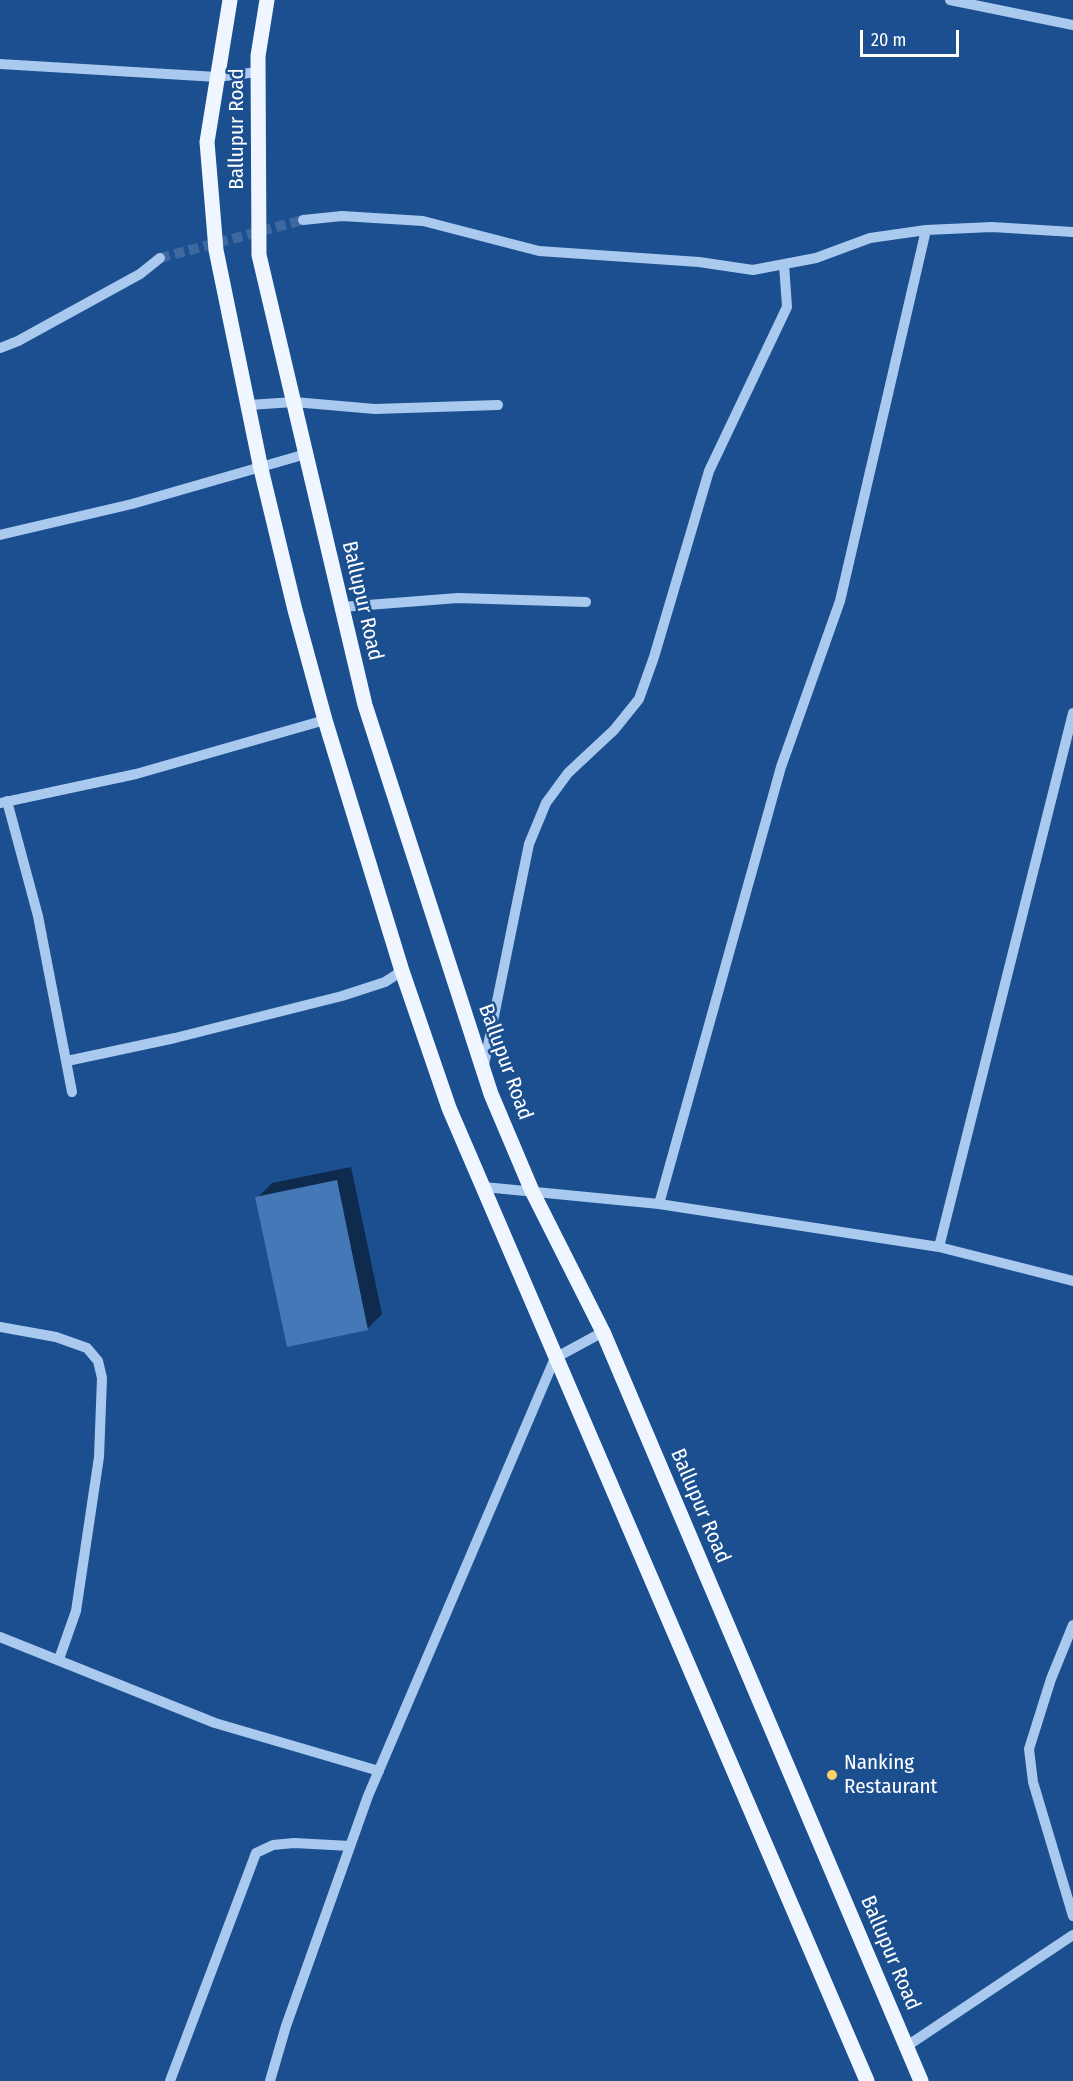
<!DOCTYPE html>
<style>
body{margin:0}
#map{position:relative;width:1073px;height:2081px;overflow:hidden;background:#1b4f8f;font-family:"Fira Sans Condensed",sans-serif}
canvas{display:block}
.scale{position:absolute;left:860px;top:30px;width:99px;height:27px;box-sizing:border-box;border:3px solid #fff;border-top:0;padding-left:8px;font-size:18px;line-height:21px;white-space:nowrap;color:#fff;-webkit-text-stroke:4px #1b4f8f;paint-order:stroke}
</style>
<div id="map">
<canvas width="1073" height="2081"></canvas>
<div class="scale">20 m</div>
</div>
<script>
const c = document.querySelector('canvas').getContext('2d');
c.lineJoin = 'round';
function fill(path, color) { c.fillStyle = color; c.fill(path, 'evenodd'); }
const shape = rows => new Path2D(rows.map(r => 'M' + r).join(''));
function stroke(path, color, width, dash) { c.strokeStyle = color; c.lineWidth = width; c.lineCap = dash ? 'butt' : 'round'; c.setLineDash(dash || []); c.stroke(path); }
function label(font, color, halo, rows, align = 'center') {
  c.font = font + ' "Fira Sans Condensed",sans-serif'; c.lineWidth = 5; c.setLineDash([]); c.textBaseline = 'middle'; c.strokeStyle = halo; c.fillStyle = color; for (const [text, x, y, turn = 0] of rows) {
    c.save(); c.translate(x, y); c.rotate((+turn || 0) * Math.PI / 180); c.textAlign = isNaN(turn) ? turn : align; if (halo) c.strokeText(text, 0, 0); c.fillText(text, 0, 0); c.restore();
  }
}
const shadow = shape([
 [351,1167,382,1314,367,1329,257,1198,272,1183]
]);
const building = shape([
 [337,1180,368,1330,287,1347,255,1197]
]);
const minorTunnel = shape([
 [160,258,303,220]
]);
const minor = shape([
 [950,0,1073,25],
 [0,64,217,77,257,72],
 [303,220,342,216,423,221,539,251,699,262,753,270,816,258,870,238,926,230,992,227,1073,232],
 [0,348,18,341,140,274,160,258],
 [249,405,294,402,375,409,498,405],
 [0,535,132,504,306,454],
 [342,607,458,598,586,602],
 [7,801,38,916,72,1092],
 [0,803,136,774,325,720],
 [67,1061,175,1038,342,996,385,982,402,971],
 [483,1070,529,844,546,803,568,773,614,730,639,699,654,657,709,471,787,307,784,264],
 [484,1187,659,1204,939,1247,1073,1281],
 [659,1204,781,767,840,601,926,230],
 [939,1247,1073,713],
 [0,1327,56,1337,87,1348,98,1361,102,1378,99,1457,76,1611,59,1659],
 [1073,1625,1051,1679,1029,1749,1033,1782,1073,1916],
 [0,1637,215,1723,379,1771],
 [907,2046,1073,1935],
 [170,2081,256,1853,273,1845,294,1843,350,1846],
 [270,2081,286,2026,368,1796,555,1358,603,1332]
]);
const major = shape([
 [230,0,207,142,216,250,261,469,295,610,325,720,402,971,449,1108,867,2081],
 [267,0,258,56,259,255,365,705,491,1094,532,1191,603,1332,921,2081]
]);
const markers = [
 [832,1775,6,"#ffd166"]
];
const streetNames = [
 ["Ballupur Road",237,129,-90],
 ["Ballupur Road",362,601,77],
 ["Ballupur Road",505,1062,70],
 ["Ballupur Road",700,1506,67],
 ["Ballupur Road",890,1953,67]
];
const poiNames = [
 ["Nanking",844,1763],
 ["Restaurant",844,1787]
];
fill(shadow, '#0007');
fill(building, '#4478b7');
stroke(minorTunnel, '#3d69a0', 10, [10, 5]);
stroke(minor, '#a9c9ee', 10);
stroke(major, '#f0f6ff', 15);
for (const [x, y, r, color] of markers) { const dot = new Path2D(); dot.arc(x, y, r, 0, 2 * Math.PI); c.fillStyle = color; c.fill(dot); stroke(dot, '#1b4f8f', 2); }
label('21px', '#fff', '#1b4f8f', streetNames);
label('21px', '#fff', '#1b4f8f', poiNames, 'left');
</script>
